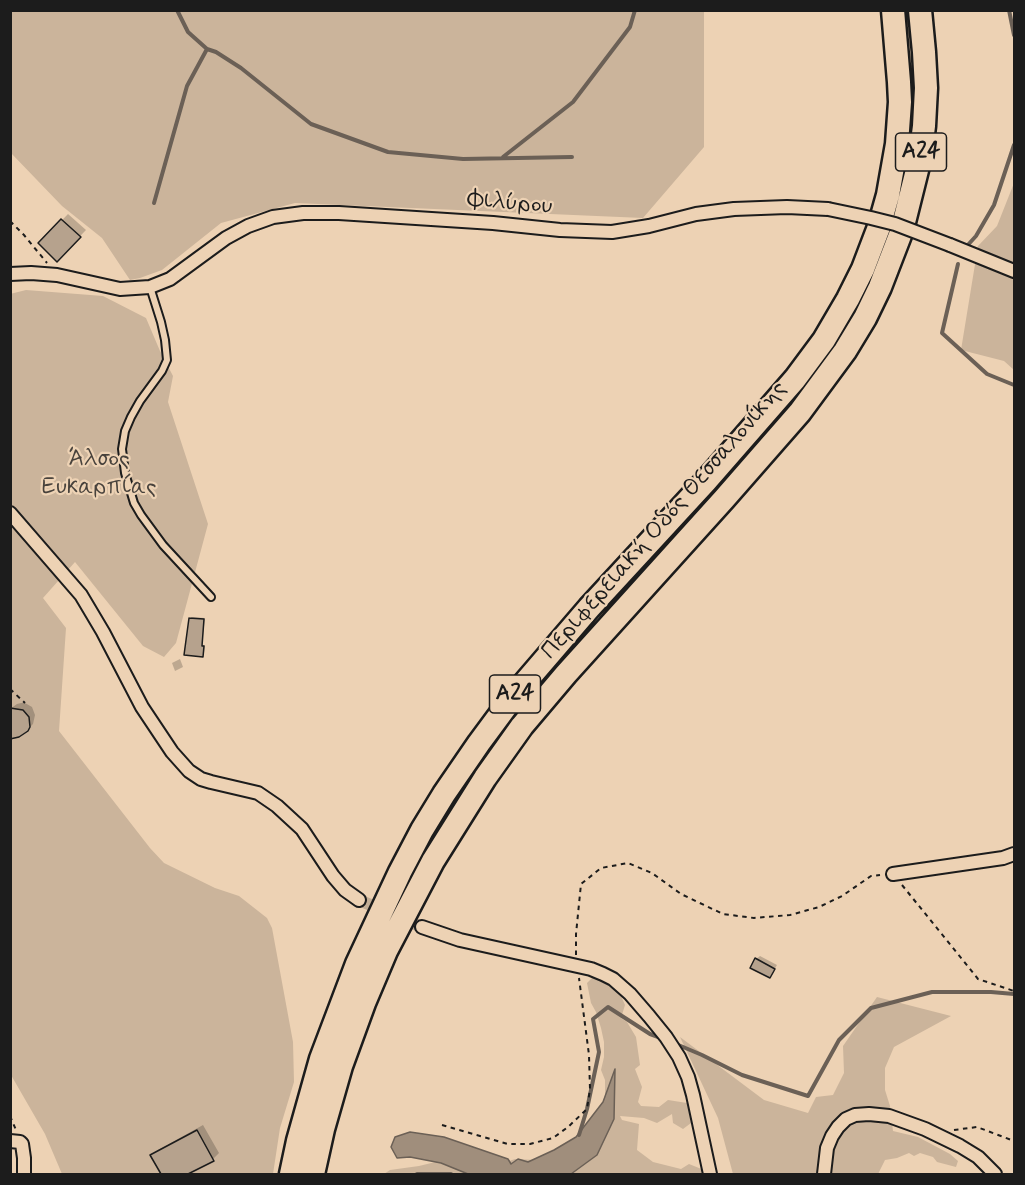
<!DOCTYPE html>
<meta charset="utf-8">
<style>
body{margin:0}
#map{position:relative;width:1025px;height:1185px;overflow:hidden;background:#edd2b4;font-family:Mynerve,sans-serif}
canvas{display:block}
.frame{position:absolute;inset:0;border:12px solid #1c1c1c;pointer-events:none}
</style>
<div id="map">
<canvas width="1025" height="1185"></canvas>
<div class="frame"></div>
</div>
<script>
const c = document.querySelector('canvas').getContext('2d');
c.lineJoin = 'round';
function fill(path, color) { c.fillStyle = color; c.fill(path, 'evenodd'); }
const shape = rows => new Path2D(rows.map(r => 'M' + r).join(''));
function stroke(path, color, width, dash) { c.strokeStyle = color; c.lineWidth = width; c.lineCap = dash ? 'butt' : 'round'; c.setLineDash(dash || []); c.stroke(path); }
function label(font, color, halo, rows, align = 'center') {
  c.font = font + ' Mynerve,sans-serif'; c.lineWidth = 4.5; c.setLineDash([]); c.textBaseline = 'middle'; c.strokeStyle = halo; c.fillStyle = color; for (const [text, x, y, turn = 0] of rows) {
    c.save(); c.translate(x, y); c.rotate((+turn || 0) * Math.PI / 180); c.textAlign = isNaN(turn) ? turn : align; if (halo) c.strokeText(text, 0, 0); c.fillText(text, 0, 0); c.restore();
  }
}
const green = shape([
 [11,10,704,11,704,147,643,218,295,203,221,223,162,270,140,278,130,280,102,238,62,206,11,153],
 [1014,183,1014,370,1004,361,961,350,978,246,997,226],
 [26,290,103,296,146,318,160,351,173,376,168,402,208,524,176,643,164,657,143,646,75,562,43,598,66,628,59,731,150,848,164,863,215,888,239,896,267,918,272,928,293,1042,294,1082,280,1128,273,1174,62,1174,45,1134,11,1075,10,294],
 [593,977,601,980,612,986,621,996,625,1005,621,1018,627,1022,636,1037,640,1065,635,1069,642,1087,638,1102,641,1106,659,1107,668,1100,687,1103,691,1123,683,1129,673,1123,672,1114,657,1123,644,1118,620,1116,622,1120,639,1124,637,1150,653,1162,681,1169,689,1164,714,1174,384,1174,390,1170,419,1166,472,1153,506,1162,515,1159,536,1160,569,1157,599,1113,605,1096,605,1080,601,1070,604,1057,604,1042,601,1028,596,1012,591,1003,587,983],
 [877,997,951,1016,894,1047,885,1068,885,1090,890,1106,893,1131,918,1137,950,1154,958,1161,956,1167,937,1162,933,1157,920,1153,914,1156,909,1153,897,1158,885,1160,878,1174,733,1174,718,1118,680,1037,764,1100,808,1113,816,1097,833,1095,844,1073,843,1046]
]);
const water = shape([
 [615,1069,614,1119,597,1155,571,1174,468,1174,441,1163,410,1157,397,1158,391,1147,395,1137,410,1132,444,1137,508,1159,511,1164,518,1159,528,1162,554,1150,576,1137,603,1102,615,1069]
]);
const shadow = shape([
 [68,214,86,230,57,260,40,243],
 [191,617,205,618,202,645,205,645,204,654,202,656,190,619],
 [180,659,183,667,175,671,172,663],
 [21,703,25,703,32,707,35,715,33,724,30,727,10,709,17,704],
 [760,956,777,965,770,977,756,959],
 [203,1125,219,1153,213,1159,185,1174,162,1174,152,1156,158,1150]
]);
const stream = shape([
 [177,10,188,32,207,49,216,52,241,68,311,124,388,152,463,159,572,157],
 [1009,10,1014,35],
 [503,157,573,102,630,27,635,10],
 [154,203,187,86,207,49],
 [966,247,976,236,994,205,1014,145],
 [958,264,942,333,987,374,1014,385],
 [676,1044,702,1055,742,1075,808,1096,839,1040,871,1008,932,992,991,992,1014,994],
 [579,1135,587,1109,599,1052,593,1019,608,1007,650,1034,661,1038],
 [417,1174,451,1174]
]);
const building = shape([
 [61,219,81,237,57,262,38,243,61,219],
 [189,618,204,619,202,646,204,646,203,657,184,655,189,618],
 [10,708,23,710,29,717,30,727,28,731,19,737,10,739,10,708],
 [755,958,775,969,770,978,750,968,755,958],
 [197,1130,214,1161,188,1174,161,1174,150,1155,197,1130]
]);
const minorTunnel = shape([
 [359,900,422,927]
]);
const path = shape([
 [10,221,24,235,47,263],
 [10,689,25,703],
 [902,885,978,979,1014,991],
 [576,955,576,934,581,884,601,868,628,863,652,873,681,894,723,914,754,918,790,915,819,907,842,896,871,876,880,875],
 [10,1116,16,1130],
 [442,1125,508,1144,530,1144,553,1138,568,1127,587,1109,590,1089,589,1055,579,978],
 [954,1130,977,1127,1014,1141]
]);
const service = shape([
 [150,287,161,322,165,340,167,360,162,371,140,401,131,417,125,431,122,449,125,473,134,503,141,515,163,545,211,597]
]);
const minor = shape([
 [950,245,1014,271],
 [10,274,31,273,57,275,120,289,150,287,170,279,226,238,248,226,273,217,303,213,339,213,493,223,560,230,612,232,649,226,696,214,734,209,787,207,828,209],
 [10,513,81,595,103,632,142,707,172,752,189,771,201,779,211,782,258,793,277,806,302,829,333,876,345,890,359,900],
 [893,874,1003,858,1014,854],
 [422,927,460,940,591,969,603,974,613,979,630,994,649,1016,666,1037,679,1057,688,1077,693,1095,710,1174],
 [10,1141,20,1142,22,1144,24,1158,24,1174],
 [824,1174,827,1148,832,1136,838,1127,846,1119,855,1115,869,1114,889,1116,925,1129,960,1146,978,1157,995,1174]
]);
const motorway = shape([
 [291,1174,298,1141,321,1059,357,964,400,872,422,830,444,794,479,743,516,693,589,608,706,481,795,379,824,340,848,299,863,269,879,227,888,195,897,144,900,102,899,82,893,10],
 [313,1174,323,1129,341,1066,364,1003,386,951,433,861,485,778,522,726,566,674,724,499,800,412,845,351,865,318,880,287,902,230,920,158,924,126,926,88,924,52,920,10]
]);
const minorBridge = shape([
 [828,209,871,218,895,224,950,245]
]);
const shields = [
 [921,152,51],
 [515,694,51]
];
const shieldNames = [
 ["Α24",921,152],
 ["Α24",515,694]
];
const streetNames = [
 ["Φιλύρου",510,204,5],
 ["Περιφερειακή Οδός Θεσσαλονίκης",665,521,-49]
];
const parkNames = [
 ["Άλσος",99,460],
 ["Ευκαρπίας",99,488]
];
fill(green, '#cbb49b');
fill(water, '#a08e7c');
stroke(water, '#6b6056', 1.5);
fill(shadow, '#0003');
stroke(stream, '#6b6056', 4);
fill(building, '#b6a28d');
stroke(building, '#1c1c1c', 1.5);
stroke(minorTunnel, '#c3ae96', 12, [12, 6]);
stroke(service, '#1c1c1c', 10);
stroke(minor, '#1c1c1c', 16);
stroke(motorway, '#1c1c1c', 27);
stroke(path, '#1c1c1c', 2, [4.5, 4.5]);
stroke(service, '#edd2b4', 6);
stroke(minor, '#edd2b4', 12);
stroke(motorway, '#edd2b4', 22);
stroke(minorBridge, '#1c1c1c', 16, []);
stroke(minorBridge, '#edd2b4', 12);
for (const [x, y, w] of shields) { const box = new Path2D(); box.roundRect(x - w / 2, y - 19, w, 38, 4.5); c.fillStyle = '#edd2b4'; c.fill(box); stroke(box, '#1c1c1c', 1.5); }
label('bold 22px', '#1c1c1c', null, shieldNames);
label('24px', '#1c1c1c', '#edd2b4', streetNames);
label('24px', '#48423c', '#edd2b4', parkNames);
</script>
